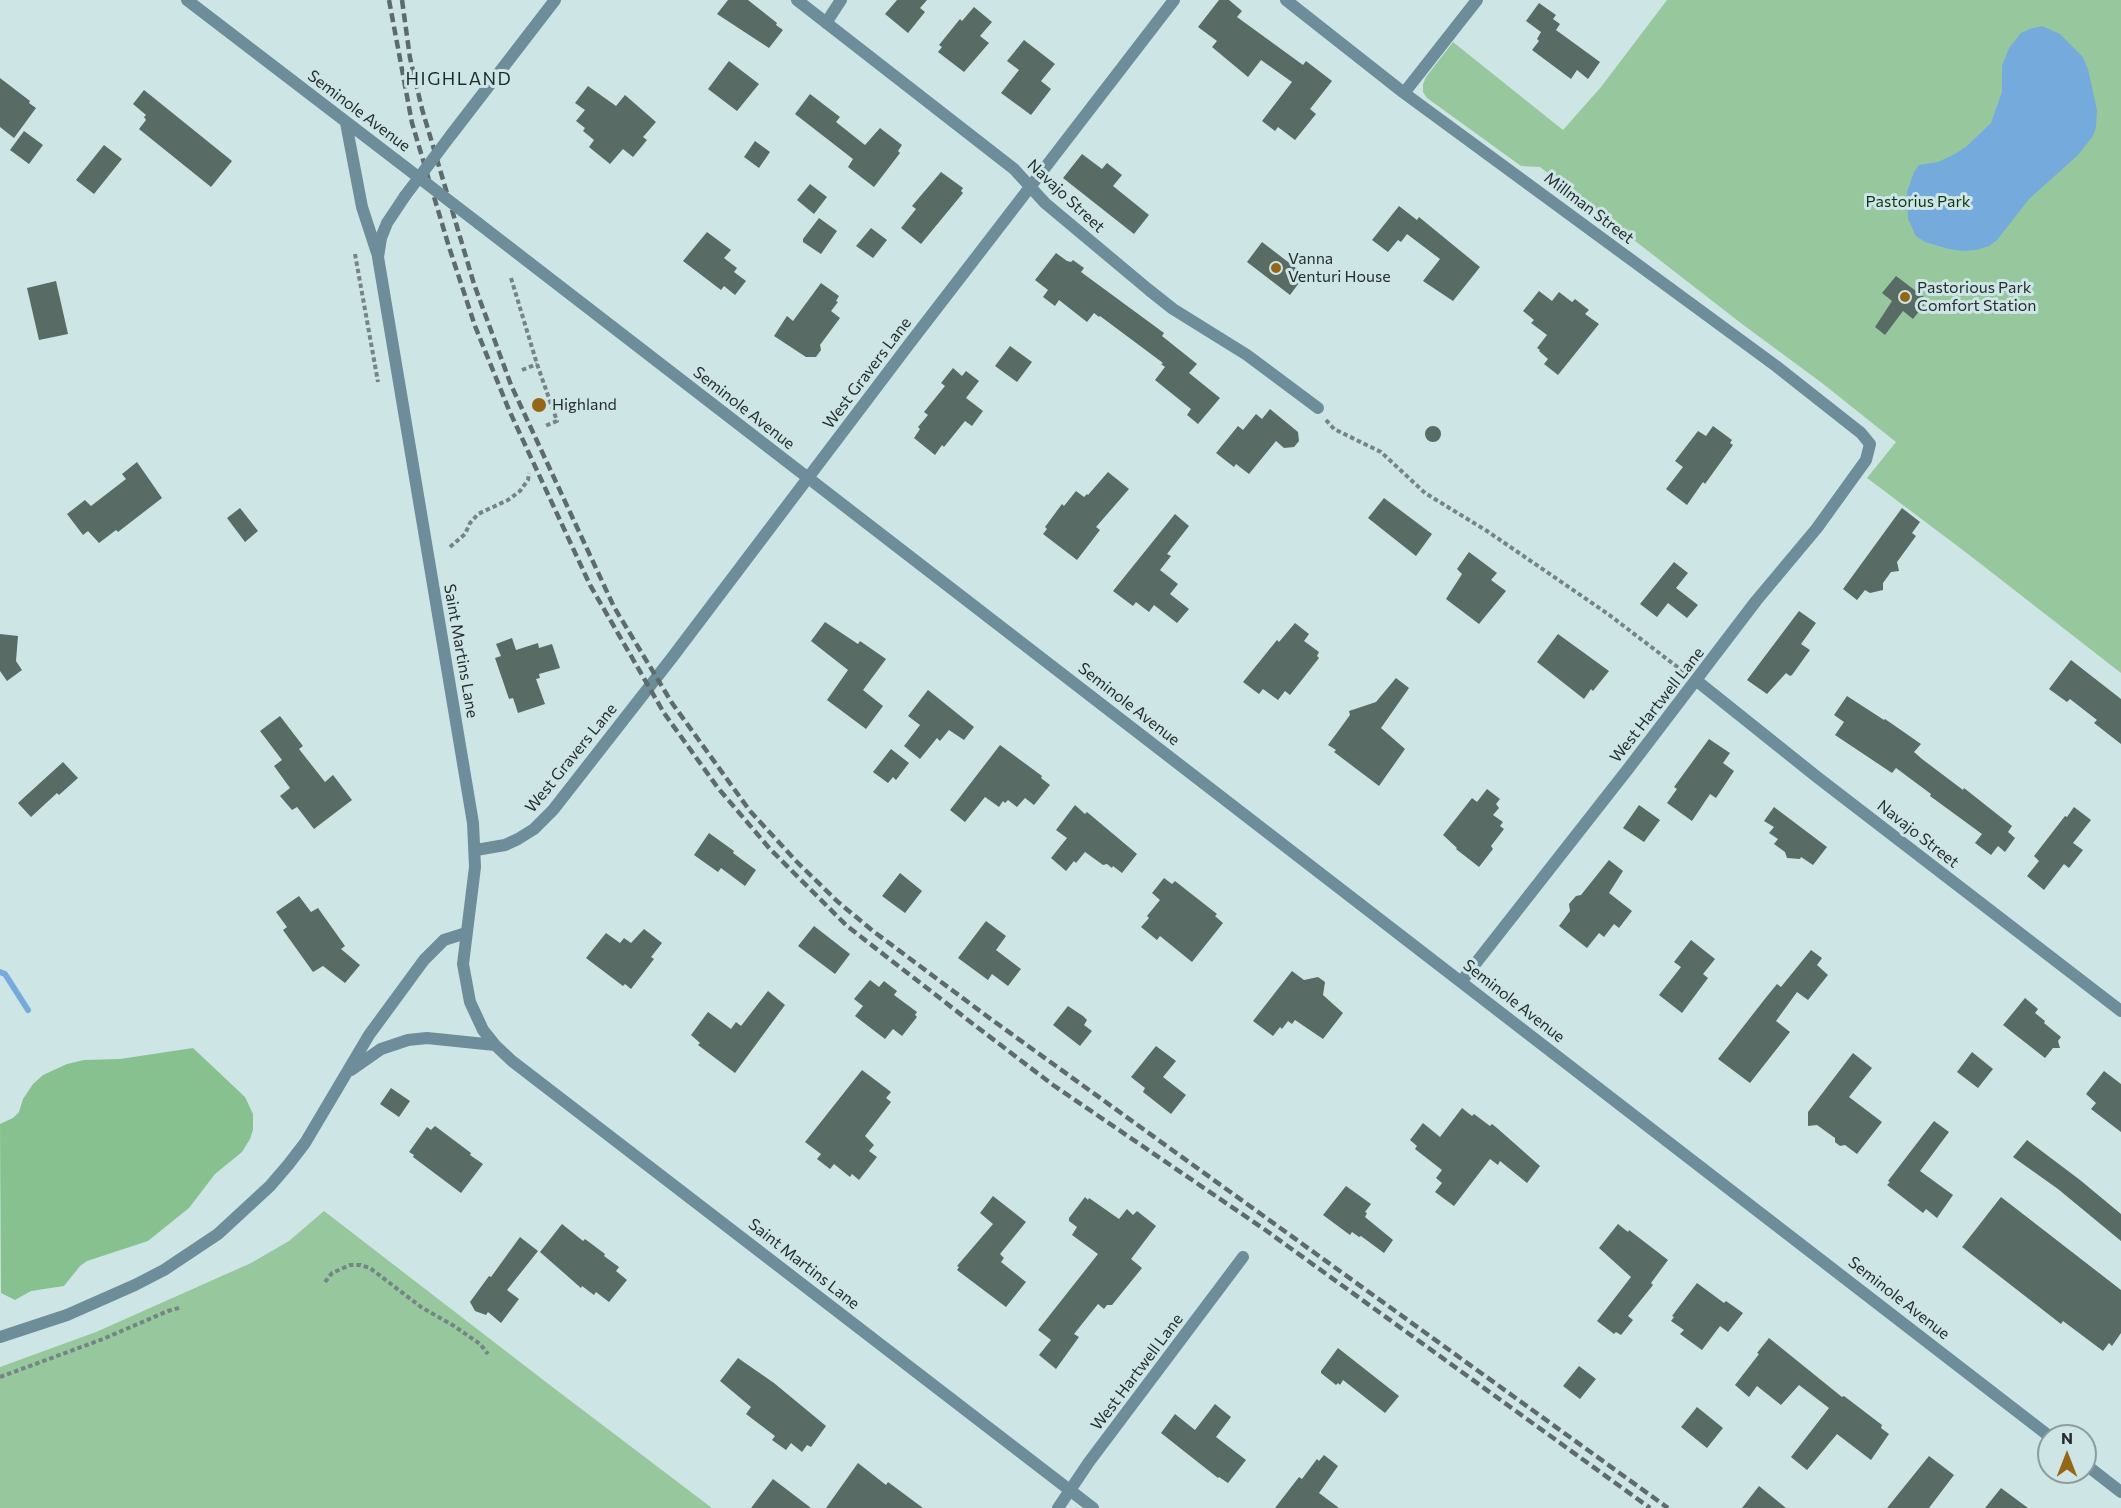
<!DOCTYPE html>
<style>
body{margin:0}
#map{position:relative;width:2121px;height:1508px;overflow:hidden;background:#cee5e6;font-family:Commissioner,sans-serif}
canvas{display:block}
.north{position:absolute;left:2037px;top:1424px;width:60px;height:60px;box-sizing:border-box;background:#cee5e6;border:2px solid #8b9c9d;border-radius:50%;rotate:0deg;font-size:16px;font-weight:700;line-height:24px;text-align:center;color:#262e2f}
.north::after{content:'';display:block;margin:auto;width:21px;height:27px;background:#956615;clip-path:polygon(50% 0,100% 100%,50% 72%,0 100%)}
</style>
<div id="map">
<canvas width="2121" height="1508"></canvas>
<div class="north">N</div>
</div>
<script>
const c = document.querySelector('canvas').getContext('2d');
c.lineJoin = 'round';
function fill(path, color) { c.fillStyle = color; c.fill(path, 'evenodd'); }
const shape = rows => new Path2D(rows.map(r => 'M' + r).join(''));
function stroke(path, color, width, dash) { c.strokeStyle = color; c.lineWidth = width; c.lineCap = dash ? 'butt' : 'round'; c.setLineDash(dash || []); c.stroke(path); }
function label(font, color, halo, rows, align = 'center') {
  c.font = font + ' Commissioner,sans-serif'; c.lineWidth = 6; c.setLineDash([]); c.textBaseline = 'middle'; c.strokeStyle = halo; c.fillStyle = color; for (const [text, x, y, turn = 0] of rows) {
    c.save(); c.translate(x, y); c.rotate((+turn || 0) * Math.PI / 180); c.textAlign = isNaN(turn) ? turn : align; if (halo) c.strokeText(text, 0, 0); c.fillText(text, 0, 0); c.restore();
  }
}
const green = shape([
 [1667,0,2121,0,2121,673,1968,554,1867,478,1896,442,1822,383,1742,324,1540,167,1521,166,1427,98,1423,92,1423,84,1426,77,1453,42,1563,130,1601,87],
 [324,1211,555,1389,712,1508,0,1508,0,1367,96,1332,251,1263,289,1241]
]);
const forest = shape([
 [193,1048,245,1097,253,1114,253,1130,250,1139,242,1152,215,1174,189,1208,148,1241,87,1261,80,1266,64,1286,31,1291,15,1300,1,1293,0,1124,13,1118,19,1112,23,1099,33,1084,43,1075,67,1064,84,1060,120,1059]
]);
const water = shape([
 [2042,26,2060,34,2082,56,2088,69,2097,110,2096,127,2093,136,2078,155,2029,199,1997,240,1989,246,1976,250,1963,251,1949,249,1925,242,1916,236,1908,219,1907,192,1914,172,1919,165,1938,162,1955,154,1967,146,1991,123,2002,92,2002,66,2009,48,2021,33,2030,29]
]);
const stream = shape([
 [0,972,5,974,28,1010]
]);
const building = shape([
 [728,0,748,0,777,23,776,25,783,30,769,48,717,14],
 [897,0,927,0,920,8,925,12,908,33,885,14],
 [1219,0,1229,0,1242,11,1237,17,1303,65,1306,61,1332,81,1310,109,1316,114,1295,140,1278,127,1275,131,1262,121,1292,82,1261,60,1248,77,1212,47,1217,41,1198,27],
 [1539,3,1556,15,1553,19,1560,24,1556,30,1600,62,1588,79,1577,70,1571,79,1532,50,1539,41,1537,39,1541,32,1526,21],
 [974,7,992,22,980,36,989,43,964,72,938,52,942,47,939,45,960,19,962,21],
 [1024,40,1055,64,1041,81,1051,89,1031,115,1001,93,1019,70,1007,61],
 [729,61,759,84,737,111,708,89],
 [0,78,30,101,29,103,36,108,14,138,0,127],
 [588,86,616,106,625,95,656,122,643,137,647,140,633,157,623,149,610,164,589,147,594,140,583,131,585,128,576,121,585,110,575,103],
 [144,90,232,161,211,187,139,129,146,120,144,117,146,115,133,104],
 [810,94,840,117,836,122,865,145,880,128,902,145,898,151,900,153,874,187,848,167,853,159,795,114],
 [24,131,43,145,29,164,10,150],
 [755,141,770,152,759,168,744,157],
 [104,145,122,159,94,194,76,180],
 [1082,154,1102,169,1107,163,1122,175,1113,186,1149,215,1134,234,1063,178],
 [941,172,963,188,961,191,963,193,921,244,901,228,916,209,912,206],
 [810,184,827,197,814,214,797,200],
 [1399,206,1417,220,1419,217,1480,267,1453,301,1423,281,1440,259,1407,234,1401,242,1398,240,1388,252,1372,240],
 [819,218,837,231,821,254,803,242,803,239],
 [871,228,887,240,873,258,856,246],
 [707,232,731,250,724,258,737,268,734,272,746,281,735,295,724,286,721,290,683,261],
 [1262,242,1305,275,1290,295,1247,262],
 [1056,253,1067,261,1071,262,1073,260,1084,268,1081,272,1164,333,1162,336,1197,364,1189,373,1220,398,1198,424,1187,415,1191,409,1155,380,1165,367,1161,364,1163,363,1100,316,1099,317,1094,313,1087,322,1059,300,1055,306,1043,297,1048,290,1035,280],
 [1896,276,1928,300,1913,319,1903,311,1885,335,1875,327,1892,301,1882,293],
 [56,281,68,334,39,340,27,288],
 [821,283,839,296,836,301,838,302,831,311,840,318,820,345,821,350,816,357,806,357,774,336,787,316,793,321],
 [1539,291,1552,301,1559,292,1572,302,1575,299,1589,310,1585,314,1599,324,1558,375,1544,364,1548,359,1539,351,1540,350,1537,348,1547,335,1531,323,1534,320,1523,311],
 [1010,346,1032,362,1017,382,995,366],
 [953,368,962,376,966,371,979,381,966,398,983,411,972,426,965,421,944,447,942,445,935,455,914,438,920,429,918,427,928,415,924,412,945,386,941,383],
 [1270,409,1298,432,1299,441,1294,447,1284,448,1276,441,1249,474,1236,464,1234,467,1216,453,1238,426,1243,430,1256,414,1262,419],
 [1713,426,1732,440,1730,443,1733,445,1705,484,1703,482,1687,505,1666,489,1683,467,1675,461,1698,431,1706,436],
 '1425 434a8 8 0 1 1 16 0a8 8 0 1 1-16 0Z',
 [137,462,162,498,118,532,116,530,99,543,88,531,83,535,67,514,85,500,91,506,126,479,122,474],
 [1108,472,1129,489,1096,527,1100,530,1077,560,1043,534,1047,529,1045,527,1062,504,1064,506,1076,491,1084,497,1087,494,1088,495],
 [1384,498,1432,534,1416,556,1368,518],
 [240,508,258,531,245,542,227,518],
 [1902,508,1920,522,1912,533,1916,536,1897,562,1899,571,1891,572,1883,583,1883,590,1870,593,1865,590,1857,600,1843,589],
 [1175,514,1189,526,1167,554,1171,556,1160,570,1178,584,1170,594,1189,609,1177,623,1154,605,1149,612,1136,602,1133,606,1113,591],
 [1469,552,1497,573,1491,580,1506,591,1479,624,1446,599,1462,574,1457,569],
 [1674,562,1688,573,1676,588,1698,605,1687,618,1668,603,1657,617,1640,604],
 [1799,611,1816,623,1801,644,1810,650,1792,675,1790,676,1786,673,1767,694,1747,680],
 [825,622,858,644,860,641,886,659,863,690,883,706,866,729,827,700,848,670,811,641],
 [1295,623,1309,634,1304,641,1319,652,1317,656,1319,658,1290,695,1285,691,1278,700,1263,689,1259,694,1243,682,1277,640,1279,642],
 [0,634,18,636,16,661,22,670,7,681,0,671],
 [1558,634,1609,671,1593,691,1591,689,1584,699,1537,662],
 [512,638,516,650,538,643,539,648,552,644,560,668,539,674,540,678,536,679,545,704,518,713,513,698,509,699,495,658,501,656,496,644],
 [2071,660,2121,699,2121,744,2094,723,2097,720,2070,699,2067,702,2049,689],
 [1396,678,1409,688,1381,728,1405,749,1379,786,1334,752,1336,750,1328,745,1350,715,1349,711,1376,702],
 [928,690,974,727,964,740,949,730,940,741,937,738,920,759,904,746,920,725,908,716],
 [1847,696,1884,720,1885,719,1921,744,1914,752,1922,759,1963,790,1964,788,2012,826,2008,832,2015,838,2005,852,1998,846,1991,855,1975,843,1982,834,1930,796,1931,794,1896,768,1892,773,1835,735,1844,722,1834,715],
 [280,716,303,746,299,749,325,782,333,775,352,800,314,829,297,807,292,810,280,796,290,788,274,766,282,760,260,731],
 [1709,739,1730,753,1723,763,1734,771,1716,798,1710,794,1692,821,1667,803,1677,789,1674,787],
 [1000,745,1042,776,1041,778,1050,785,1034,805,1025,798,1017,807,1008,800,1005,803,1003,801,999,807,985,797,965,822,950,810],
 [891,749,909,763,896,780,893,777,888,783,873,772],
 [63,762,78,778,59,795,57,793,31,817,18,803],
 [1487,789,1500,799,1496,804,1499,808,1493,815,1503,822,1500,826,1504,829,1491,846,1493,849,1479,867,1456,849,1457,848,1443,835,1472,798,1477,802],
 [1075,805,1085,814,1087,812,1137,854,1122,873,1113,866,1112,868,1107,864,1103,865,1085,852,1076,863,1074,861,1066,871,1051,858,1067,838,1056,830],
 [1639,805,1660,820,1644,842,1623,828],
 [1774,807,1827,847,1813,865,1801,857,1800,859,1787,858,1785,852,1774,844,1778,839,1769,833,1774,827,1764,821],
 [2074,807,2091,820,2073,843,2083,850,2069,868,2064,864,2044,890,2027,876,2039,861,2034,856,2065,816,2067,817],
 [709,833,734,851,733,853,756,870,745,886,721,868,718,872,694,855],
 [1609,860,1623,871,1609,893,1632,911,1619,928,1614,924,1604,937,1599,933,1587,948,1559,926,1570,911,1569,904,1576,896,1581,895],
 [900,873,922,891,905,913,882,896],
 [1164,878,1172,884,1175,881,1217,914,1215,916,1223,923,1192,962,1160,936,1157,940,1141,927,1149,918,1147,916,1160,900,1152,893],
 [299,896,311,912,318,908,345,946,341,949,360,965,345,983,323,966,313,972,283,930,287,927,276,912],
 [986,921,1006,936,996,950,1021,969,1008,986,992,974,988,980,958,958],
 [814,926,850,954,835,974,798,946],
 [644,929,662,943,651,957,654,959,631,989,625,984,623,986,586,958,606,933,620,943,624,938,631,943],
 [1691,940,1715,959,1703,974,1708,978,1682,1013,1659,995,1681,967,1674,962],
 [1811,950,1822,958,1817,965,1828,975,1808,1000,1797,992,1776,1021,1790,1032,1750,1083,1718,1059,1764,1000,1777,984,1781,987],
 [1292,971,1304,980,1318,977,1325,982,1323,995,1343,1013,1323,1039,1295,1020,1292,1024,1288,1021,1282,1029,1280,1027,1273,1036,1253,1021],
 [870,980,879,987,884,981,897,991,894,995,917,1012,915,1015,917,1017,902,1036,893,1029,885,1039,855,1016,863,1006,854,999],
 [768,991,785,1005,735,1073,698,1045,700,1043,691,1035,708,1012,731,1029,736,1022,741,1026],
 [2025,998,2038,1009,2035,1013,2045,1021,2044,1023,2061,1037,2058,1041,2060,1048,2053,1048,2045,1058,2003,1025],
 [1068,1006,1083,1016,1087,1020,1084,1025,1092,1031,1080,1046,1053,1025],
 [1156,1046,1176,1061,1163,1077,1186,1095,1171,1114,1143,1092,1145,1088,1131,1077],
 [1972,1052,1993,1069,1978,1088,1957,1072],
 [1853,1053,1872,1068,1849,1097,1882,1122,1857,1154,1845,1145,1840,1146,1835,1142,1835,1138,1817,1125,1808,1126,1808,1112],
 [862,1070,891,1092,886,1098,891,1102,865,1136,874,1145,869,1151,877,1157,859,1180,852,1174,850,1177,834,1164,830,1169,817,1159,821,1154,805,1142],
 [2104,1071,2121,1084,2121,1132,2091,1109,2096,1103,2086,1094],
 [391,1088,410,1101,399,1117,380,1104],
 [1462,1108,1472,1116,1474,1114,1490,1126,1492,1124,1497,1128,1540,1166,1527,1183,1500,1161,1498,1165,1490,1159,1454,1206,1435,1192,1442,1183,1436,1178,1442,1170,1415,1149,1417,1146,1410,1140,1423,1123,1440,1137],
 [1934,1121,1949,1132,1920,1171,1953,1195,1937,1218,1926,1209,1923,1213,1887,1185,1890,1182,1888,1181],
 [435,1126,471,1153,470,1155,483,1164,461,1193,413,1157,414,1155,409,1152,427,1127,431,1130],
 [2027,1140,2080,1180,2121,1214,2121,1241,2058,1189,2013,1157],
 [1346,1186,1371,1204,1365,1212,1367,1213,1365,1217,1393,1240,1384,1253,1361,1236,1359,1237,1352,1232,1350,1235,1323,1215],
 [993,1196,1026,1222,1000,1254,1004,1258,1001,1262,1026,1282,1006,1307,957,1270,959,1267,957,1266,993,1224,980,1213],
 [1085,1197,1088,1200,1089,1198,1119,1219,1127,1209,1133,1215,1137,1211,1156,1226,1131,1259,1142,1268,1112,1305,1107,1305,1104,1309,1098,1304,1074,1334,1079,1337,1056,1369,1039,1355,1051,1340,1038,1330,1098,1254,1072,1235,1077,1227,1069,1221,1069,1218],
 [2001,1197,2121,1290,2121,1333,2112,1346,2109,1343,2103,1351,2063,1321,2061,1324,1962,1247],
 [562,1224,583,1241,585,1239,605,1254,604,1256,619,1267,616,1271,627,1280,609,1302,596,1292,594,1295,582,1286,581,1288,540,1252],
 [1618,1224,1628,1232,1629,1230,1668,1260,1651,1283,1653,1285,1628,1316,1633,1320,1621,1335,1616,1332,1614,1334,1597,1321,1631,1277,1599,1248],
 [520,1237,538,1251,507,1290,519,1299,501,1323,488,1312,486,1315,475,1311,470,1302,489,1276,491,1277],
 [1697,1283,1724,1303,1726,1301,1743,1313,1728,1332,1720,1326,1702,1350,1680,1334,1684,1330,1671,1321,1674,1317,1672,1316],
 [1769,1338,1842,1397,1844,1396,1882,1425,1881,1428,1889,1434,1871,1460,1837,1434,1807,1470,1791,1457,1829,1408,1799,1385,1781,1405,1757,1386,1749,1397,1735,1385,1759,1354,1757,1353],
 [1338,1348,1399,1396,1385,1413,1343,1380,1340,1385,1338,1383,1336,1385,1321,1373,1321,1371],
 [738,1358,774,1383,826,1426,811,1447,807,1445,802,1452,791,1443,786,1450,772,1440,775,1436,746,1414,751,1407,720,1381],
 [1579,1366,1596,1379,1580,1399,1563,1386],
 [1215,1404,1231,1417,1216,1437,1246,1460,1228,1483,1219,1477,1218,1478,1161,1433,1175,1414,1195,1430],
 [1697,1407,1723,1428,1707,1448,1681,1427],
 [1324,1455,1338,1466,1319,1493,1339,1508,1275,1508,1299,1477,1302,1479,1317,1459,1319,1461],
 [1929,1456,1954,1475,1929,1508,1887,1508],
 [858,1463,886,1485,888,1482,923,1508,826,1508],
 [773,1479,811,1508,751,1508],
 [1759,1486,1786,1508,1742,1508],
 [2001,1488,2028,1508,1985,1508]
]);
const path = shape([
 [355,254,378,382],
 [511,278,537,364,557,421,545,426],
 [522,370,537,364],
 [1326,420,1334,429,1381,452,1425,493,1487,531,1608,614,1684,672],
 [450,547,465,534,470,523,478,514,508,500,520,491,528,480,529,473],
 [325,1282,332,1273,350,1265,360,1265,370,1268,421,1307,454,1326,480,1344,488,1354],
 [0,1377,103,1339,168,1311,182,1307]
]);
const street = shape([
 [187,0,396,160],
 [797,0,1014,169,1045,203,1149,290,1173,309,1247,355,1318,408],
 [1286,0,1404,93,1776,366,1861,433,1870,444,1866,460,1817,528,1756,601,1628,769,1461,982],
 [826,23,841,0],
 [1404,93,1477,0],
 [346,123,362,207,377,253],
 [451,135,555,0],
 [405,196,387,223,381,238,378,257,473,823,475,867,463,964,470,1002,483,1030,495,1045,512,1061,1093,1508],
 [478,223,2049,1436],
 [1697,681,1817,777,2121,1011],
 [476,850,505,845,518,839,534,829,553,810,671,659,910,343,1174,0],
 [351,1070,381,1049,408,1040,427,1038,495,1045],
 [0,1337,67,1315,135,1285,164,1270,218,1234,270,1186,288,1165,305,1143,369,1035,424,960,444,940,466,933],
 [2085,1464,2121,1492],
 [1058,1508,1089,1462,1243,1257]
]);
const rail = shape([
 [389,0,412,123,449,247,475,326,509,410,590,585,664,713,718,788,770,849,847,926,977,1027,1053,1085,1264,1229,1650,1508],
 [402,0,410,58,422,109,474,284,511,385,614,607,672,703,750,811,797,862,838,902,873,931,988,1017,1668,1508]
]);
const streetBridge = shape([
 [396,160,478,223],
 [405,196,451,135]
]);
const markers = [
 [1276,268,6,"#956615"],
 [1905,297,6,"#956615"],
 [539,405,8,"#956615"]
];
const streetNames = [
 ["Seminole Avenue",359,111,37],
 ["Navajo Street",1066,196,43],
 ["Millman Street",1589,208,37],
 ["West Gravers Lane",867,373,-53],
 ["Seminole Avenue",744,408,38],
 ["Saint Martins Lane",461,651,80],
 ["Seminole Avenue",1129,704,38],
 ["West Hartwell Lane",1657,705,-52],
 ["West Gravers Lane",571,758,-51],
 ["Navajo Street",1918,834,38],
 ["Seminole Avenue",1514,1001,38],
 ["Saint Martins Lane",804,1264,38],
 ["Seminole Avenue",1899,1298,38],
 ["West Hartwell Lane",1137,1372,-53]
];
const parkNames = [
 ["Pastorius Park",1918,202]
];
const poiNames = [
 ["Vanna",1288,259],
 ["Venturi House",1288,277],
 ["Pastorious Park",1917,288],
 ["Comfort Station",1917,306],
 ["Highland",552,405]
];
const neighbourhoodNames = [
 ["HIGHLAND",459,79]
];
fill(green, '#97c89d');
fill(forest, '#87c190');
fill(water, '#74aadc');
stroke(stream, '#74aadc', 6);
fill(building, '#586b64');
stroke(path, '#758485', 4, [4.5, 3]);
stroke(street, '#6c8d99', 12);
stroke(rail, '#5e6b6c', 4.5, [9, 4.5]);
stroke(streetBridge, '#6c8d99', 12);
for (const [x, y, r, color] of markers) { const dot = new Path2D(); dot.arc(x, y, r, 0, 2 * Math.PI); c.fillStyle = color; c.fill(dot); stroke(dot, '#cee5e6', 2); }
label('16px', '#262e2f', '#cee5e6', streetNames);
label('16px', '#0c3717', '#cee5e6', parkNames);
label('16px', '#262e2f', '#cee5e6', poiNames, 'left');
c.letterSpacing = '1.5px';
label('18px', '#1b2d2e', '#cee5e6', neighbourhoodNames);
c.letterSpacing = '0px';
</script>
